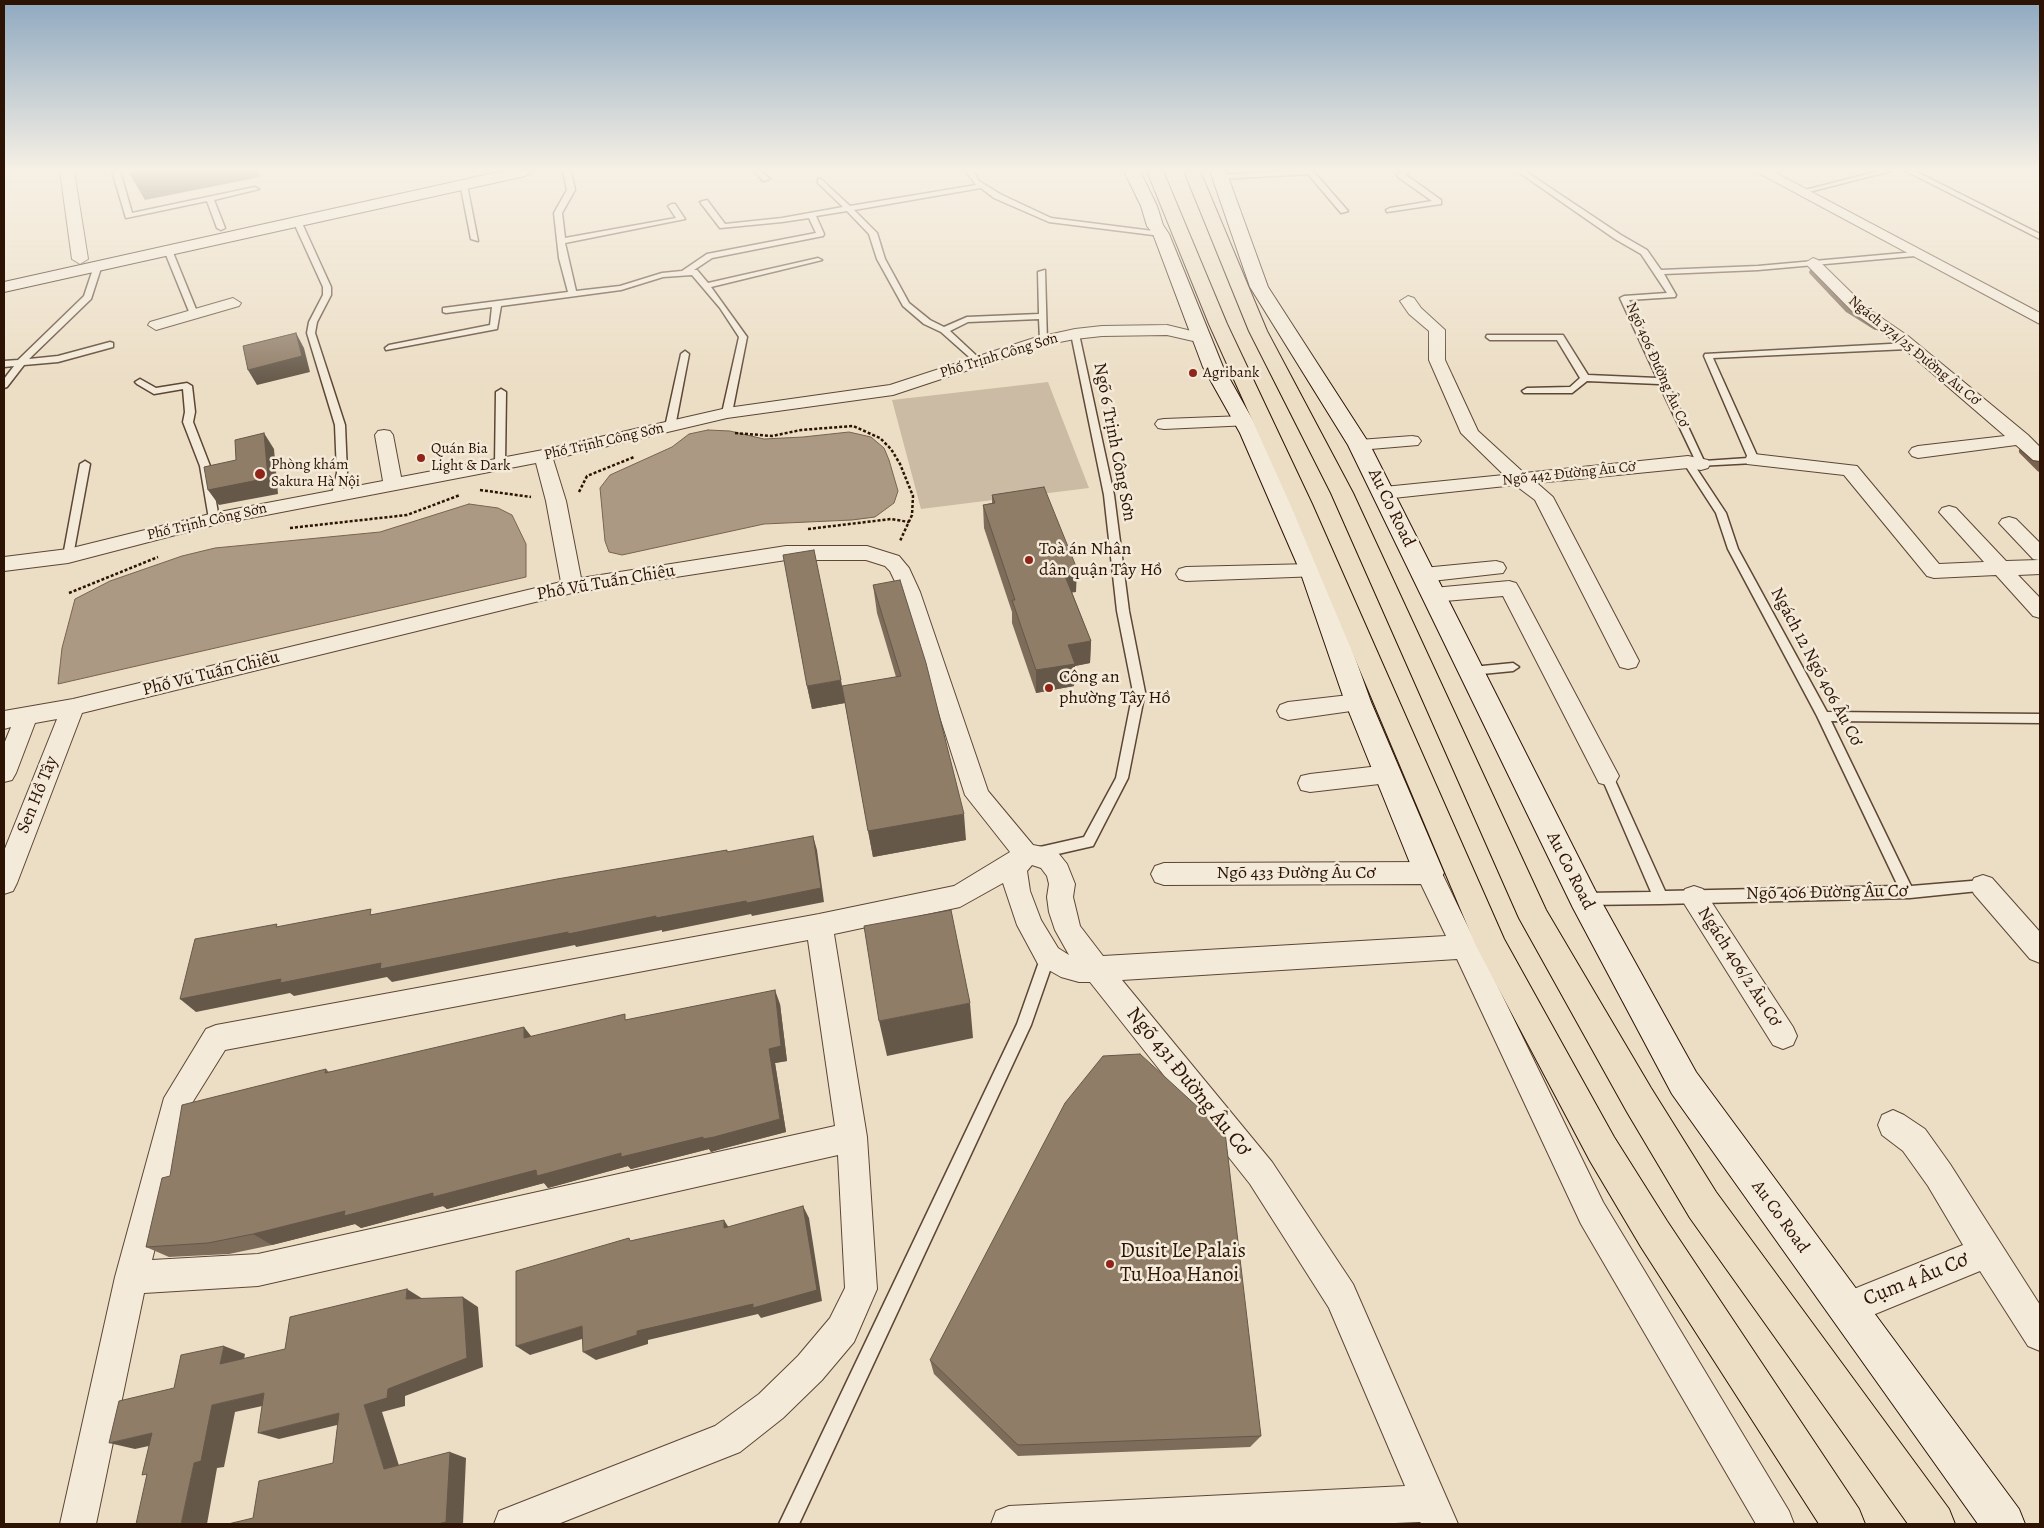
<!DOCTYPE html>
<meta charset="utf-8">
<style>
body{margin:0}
#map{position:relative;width:2044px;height:1528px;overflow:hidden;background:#ecdec5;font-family:Alegreya,serif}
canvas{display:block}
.frame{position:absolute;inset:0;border:5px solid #2d1303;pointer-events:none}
</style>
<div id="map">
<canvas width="2044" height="1528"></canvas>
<div class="frame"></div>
</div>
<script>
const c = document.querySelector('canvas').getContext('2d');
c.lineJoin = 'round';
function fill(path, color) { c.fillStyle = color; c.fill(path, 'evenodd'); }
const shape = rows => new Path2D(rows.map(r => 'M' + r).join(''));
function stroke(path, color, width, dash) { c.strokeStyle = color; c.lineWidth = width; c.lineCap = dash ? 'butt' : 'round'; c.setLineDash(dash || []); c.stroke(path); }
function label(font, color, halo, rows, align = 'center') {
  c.font = font + ' Alegreya,serif'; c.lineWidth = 5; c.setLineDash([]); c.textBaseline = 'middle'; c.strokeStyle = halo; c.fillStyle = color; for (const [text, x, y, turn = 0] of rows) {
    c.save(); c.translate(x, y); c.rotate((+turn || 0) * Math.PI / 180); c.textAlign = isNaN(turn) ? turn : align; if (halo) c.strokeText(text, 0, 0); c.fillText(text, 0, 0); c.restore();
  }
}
const green = shape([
 [1048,382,1089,488,921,509,892,400]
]);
const water = shape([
 [708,430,730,431,764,439,803,437,849,432,871,437,884,448,889,460,898,491,894,503,875,517,852,520,764,524,622,555,609,552,605,541,600,488,610,475,672,447,689,434,708,430],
 [469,504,498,508,512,515,526,544,526,577,58,684,62,648,75,599,110,581,182,556,215,548,380,532,469,504]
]);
const streamFar1 = shape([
 [1812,272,1848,310,1875,327]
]);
const stream = shape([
 [2023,451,2040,468]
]);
const path = shape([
 [735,433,772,436,801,430,853,426,880,438,891,449,900,464,913,496,912,515,900,541],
 [480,490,531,497],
 [579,492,587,476,634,457],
 [290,528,407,515,460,495],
 [808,529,891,519,909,522],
 [69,593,158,557]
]);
const lane = shape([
 [112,171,120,171,132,213,255,187,259,189,214,200,225,228,221,230,217,228,207,201,126,218,112,171],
 [563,171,571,171,575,190,562,213,565,238,676,218,668,206,672,204,675,204,685,219,565,243,576,291,620,286,662,273,682,271,707,254,816,233,809,218,782,222,720,228,700,202,707,200,725,224,782,218,843,207,818,183,818,179,821,179,850,206,976,185,966,171,973,171,979,181,1000,194,1051,218,1161,232,1165,234,1161,236,1049,222,994,198,981,188,854,210,877,233,885,259,909,303,930,320,944,327,967,317,1039,314,1038,272,1045,270,1047,342,1040,340,1039,319,968,322,950,331,980,359,981,361,977,364,941,332,924,324,903,306,877,259,869,234,847,211,816,216,824,234,823,236,712,258,694,270,697,270,708,283,818,258,822,260,711,287,747,337,732,413,727,416,722,413,739,337,720,308,692,275,663,277,621,290,501,306,497,329,386,350,385,348,389,345,490,325,492,307,446,313,443,312,443,308,568,292,559,258,554,213,567,190,563,171],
 [754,171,761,171,770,179,763,181,754,171],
 [1287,171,1313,171,1348,211,1341,213,1308,174,1221,179,1217,177,1221,175,1287,171],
 [1402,171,1410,171,1406,175,1441,200,1441,204,1387,212,1386,210,1390,208,1432,201,1398,177,1397,175,1402,171],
 [1517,171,1525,171,1621,235,1647,250,1661,270,1758,266,1915,252,1919,254,1915,256,1758,270,1664,274,1676,295,1675,297,1629,300,1704,461,1748,458,1704,356,1705,354,1908,343,1912,346,1908,349,1713,358,1759,460,1754,463,1698,466,1659,384,1587,381,1572,393,1524,393,1522,391,1527,388,1570,387,1580,378,1557,340,1490,340,1486,337,1487,335,1563,335,1588,375,1657,378,1620,298,1624,296,1667,293,1641,254,1615,239,1517,171],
 [1879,171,1891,171,1801,194,1797,192,1879,171],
 [1906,171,1915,171,2040,234,2040,239,1906,171],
 [460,183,467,185,478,241,471,239,460,183],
 [294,219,301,221,331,287,331,295,317,322,315,333,345,425,347,473,342,494,337,497,332,494,337,473,335,425,307,333,309,322,323,295,323,287,293,221,294,219],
 [165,248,172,250,198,314,197,316,190,314,164,250,165,248],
 [95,263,102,265,91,299,29,359,58,356,110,342,113,343,113,347,58,362,24,365,7,387,4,388,4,379,14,366,4,367,4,361,18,360,84,296,95,263],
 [1075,331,1079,334,1114,495,1129,611,1145,692,1128,778,1093,846,1036,859,1031,857,1029,853,1031,849,1084,837,1116,778,1133,692,1117,611,1104,495,1071,334,1075,331],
 [685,351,689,354,675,427,670,430,665,427,681,354,685,351],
 [140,379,156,388,187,383,192,386,195,412,193,422,210,466,219,519,218,521,210,521,209,519,200,466,183,422,185,412,183,389,154,394,137,384,135,382,140,379],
 [501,389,506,392,505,464,500,467,495,464,496,392,501,389],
 [1688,459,1691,460,1726,513,1738,549,1827,712,2040,714,2040,723,1831,721,1911,886,1983,880,1988,882,1990,886,1988,890,1910,898,1661,904,1584,905,1579,903,1577,899,1579,895,1584,893,1651,892,1601,776,1603,773,1607,771,1611,773,1613,776,1665,891,1898,886,1817,716,1728,549,1716,513,1683,462,1688,459],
 [85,461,90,464,73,556,68,559,63,556,80,464,85,461],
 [1513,663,1519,667,1513,671,1472,675,1466,671,1472,667,1513,663],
 [1048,950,1053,952,1055,956,1031,1025,799,1524,779,1524,1017,1024,1041,956,1043,952,1048,950]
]);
const street = shape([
 [60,171,74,171,88,259,80,264,72,259,60,171],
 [1755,171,1772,171,2040,313,2040,324,1755,171],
 [1813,258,1818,260,1867,308,1908,336,2028,435,2040,447,2040,461,2033,460,2016,445,1918,458,1912,456,1909,452,1912,448,1918,446,2005,436,1896,342,1855,314,1808,266,1805,263,1813,258],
 [1408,296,1414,298,1421,308,1445,330,1445,360,1478,431,1524,473,1688,456,1708,460,1710,464,1708,468,1701,470,1688,468,1537,483,1553,497,1639,661,1636,667,1628,669,1620,667,1535,500,1515,485,1384,499,1377,497,1374,493,1377,489,1384,487,1504,475,1461,433,1429,360,1429,331,1409,314,1400,301,1408,296],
 [233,298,241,303,239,306,156,330,148,325,150,322,233,298],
 [1167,325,1208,335,1210,338,1202,343,1167,335,1102,336,1075,339,1044,345,893,395,727,418,553,459,566,501,581,578,786,546,867,546,899,556,909,568,920,592,988,791,1033,845,1048,848,1059,854,1067,864,1075,884,1073,897,1080,926,1103,956,1446,936,1421,884,1164,885,1155,882,1151,874,1155,866,1164,863,1429,862,1438,865,1472,935,1488,938,1491,946,1488,954,1483,956,1603,1202,1789,1511,1794,1524,1756,1524,1581,1224,1457,959,1122,980,1272,1162,1353,1284,1458,1524,1422,1524,1420,1522,1370,1524,991,1524,996,1511,1009,1506,1405,1486,1329,1308,1250,1184,1090,982,1079,982,1061,977,1038,964,1017,925,1003,883,960,907,834,934,867,1137,877,1289,854,1342,822,1380,783,1418,740,1452,558,1524,494,1524,499,1511,715,1426,759,1394,798,1356,830,1318,845,1288,838,1155,258,1286,144,1293,96,1524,60,1524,115,1277,164,1098,206,1029,216,1025,819,914,954,886,1010,852,965,795,900,592,890,571,885,566,866,560,786,560,572,593,82,713,17,883,13,891,4,894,4,851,57,719,35,723,16,773,12,780,4,782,4,744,11,727,4,729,4,711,73,699,561,582,546,501,536,463,214,525,68,563,4,571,4,557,68,549,214,513,383,481,375,435,378,431,384,430,390,431,393,435,401,477,543,450,727,408,890,385,1034,338,1075,329,1102,326,1167,325],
 [1032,865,1041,868,1047,876,1049,884,1047,897,1049,912,1055,930,1069,955,1058,948,1041,920,1030,891,1027,871,1032,865],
 [808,940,835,1126,258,1254,152,1260,192,1103,225,1050,808,940],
 [1244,416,1250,417,1253,421,1250,425,1164,429,1158,428,1155,424,1158,420,1164,419,1244,416],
 [1412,436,1418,437,1421,441,1418,445,1359,450,1353,449,1350,445,1353,441,1359,440,1412,436],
 [1754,454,1857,466,1939,564,1984,562,1939,512,1942,508,1949,506,1956,508,2006,561,2039,560,2033,559,1999,523,2002,519,2009,517,2016,519,2040,543,2040,574,2018,575,2040,598,2040,618,2033,616,1996,575,1934,578,1927,576,1844,475,1747,464,1745,460,1747,456,1754,454],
 [1496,561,1503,563,1506,568,1503,573,1423,582,1416,580,1413,575,1416,570,1423,568,1496,561],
 [1312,564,1319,566,1322,571,1319,576,1186,581,1179,579,1176,574,1179,569,1186,567,1312,564],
 [1509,581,1516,583,1519,588,1619,776,1615,783,1607,785,1599,783,1503,596,1433,602,1426,600,1423,595,1426,590,1433,588,1509,581],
 [1358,694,1366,696,1369,702,1366,708,1358,710,1288,720,1280,717,1277,711,1280,705,1288,702,1358,694],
 [1388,765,1396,767,1400,774,1396,781,1388,783,1310,792,1301,790,1298,783,1301,776,1310,774,1388,765],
 [1983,875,1992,878,2040,932,2040,963,2030,959,1974,894,1970,886,1974,878,1983,875],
 [1694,886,1703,889,1793,1027,1797,1036,1793,1045,1783,1049,1773,1045,1685,905,1681,897,1685,889,1694,886],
 [1893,1110,1904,1115,1925,1129,1950,1164,2040,1305,2040,1351,2028,1346,1980,1271,1846,1326,1834,1321,1829,1309,1834,1297,1963,1245,1928,1186,1903,1151,1882,1135,1878,1125,1882,1115,1893,1110]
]);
const secondary = shape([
 [503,171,533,171,525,176,4,292,4,282,503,171],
 [1124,171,1140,171,1157,206,1163,225,1169,234,1223,367,1260,433,1307,534,1324,571,1371,702,1444,873,1439,882,1429,885,1419,882,1414,873,1345,702,1300,571,1240,433,1203,367,1153,234,1147,226,1141,206,1124,171],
 [1210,171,1226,171,1268,287,1370,445,1595,890,1696,1072,2019,1509,2025,1524,1978,1524,1672,1094,1573,908,1348,445,1250,287,1210,171]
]);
const primary = shape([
 [1147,171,1163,171,1227,324,1312,504,1504,939,1614,1137,1667,1221,1859,1509,1865,1524,1819,1524,1641,1247,1590,1161,1476,946,1290,504,1209,324,1147,171],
 [1184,171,1200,171,1267,331,1353,493,1546,910,1651,1088,1716,1192,1949,1509,1955,1524,1908,1524,1690,1218,1627,1112,1519,918,1331,493,1249,331,1184,171]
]);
const wall = shape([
 [992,495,1076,592,1072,592,1091,641,1090,663,1075,666,1074,686,1036,693,1012,623,1012,612,984,528,983,505,992,503],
 [873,585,966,840,873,857,845,703,812,709,807,686,843,695,896,677,877,613],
 [780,1004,787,1061,775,1063,786,1132,721,1149,711,1152,709,1149,631,1169,628,1166,548,1188,544,1183,447,1209,443,1206,361,1228,355,1224,272,1245,229,1254,169,1257,146,1247,170,1176,326,1069,329,1072,628,1020],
 [930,1360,1261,1436,1250,1447,1018,1456,934,1374]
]);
const shadedWall = shape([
 [137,171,258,171,260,177,145,200,129,173],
 [296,333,304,348,310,372,257,385,248,370],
 [264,433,274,449,278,494,219,505,208,490],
 [1077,569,1076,592,1063,594,1063,571],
 [1091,641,1090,663,1075,666,1074,686,1036,693,1036,670,1068,645],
 [841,680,845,703,812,709,807,686],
 [964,814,966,840,873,857,868,831],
 [813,836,817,850,824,902,752,916,751,914,662,932,662,930,576,947,575,945,392,982,387,977,294,996,290,993,196,1012,180,999],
 [775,990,780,1004,787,1061,775,1063,786,1132,721,1149,711,1152,709,1149,631,1169,628,1166,548,1188,544,1183,447,1209,443,1206,361,1228,355,1224,272,1245,253,1234,769,1049],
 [970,1003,973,1038,887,1056,879,1021],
 [524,1027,535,1041,524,1038],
 [803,1206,809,1218,822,1301,761,1318,758,1314,648,1340,648,1344,596,1360,583,1352,637,1331],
 [724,1220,731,1231,724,1228],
 [407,1289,423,1299,406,1299],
 [463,1297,478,1307,483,1367,405,1396,405,1406,382,1412,402,1475,384,1469,364,1405,388,1389],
 [582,1326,595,1335,530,1355,516,1346],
 [224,1346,245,1354,242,1372,220,1364],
 [264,1393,285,1401,235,1412,224,1467,217,1468,207,1524,181,1524,194,1463,212,1405],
 [339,1413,358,1420,279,1439,258,1433],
 [152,1433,176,1440,135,1449,109,1443],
 [450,1452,466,1458,463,1524,438,1524]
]);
const building = shape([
 [296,333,302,356,248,370,243,346,296,333],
 [264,433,268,478,208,490,204,467,236,460,235,440,264,433],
 [1044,487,1077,569,1063,571,1091,641,1068,645,1075,664,1036,670,1012,600,1015,600,983,505,995,503,992,495,1044,487],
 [814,550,841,680,807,686,783,555,814,550],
 [900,580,926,663,964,814,868,831,842,686,901,676,873,585,900,580],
 [813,836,821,888,747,903,746,901,656,918,656,916,568,934,568,932,380,969,381,963,280,983,281,979,180,999,195,939,277,924,276,927,371,909,370,915,557,879,727,850,727,852,813,836],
 [951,910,970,1003,879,1021,864,926,951,910],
 [775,990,781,1046,769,1049,780,1119,714,1137,703,1139,703,1137,621,1157,621,1153,537,1176,536,1170,433,1197,433,1193,344,1216,345,1211,253,1234,208,1243,146,1247,162,1178,170,1176,182,1105,326,1069,325,1073,524,1027,524,1038,625,1014,625,1020,775,990],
 [1140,1054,1225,1132,1261,1436,1018,1445,930,1360,1065,1103,1103,1056,1140,1054],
 [803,1206,817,1290,753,1308,753,1304,637,1331,637,1335,583,1352,582,1326,516,1346,516,1271,629,1238,630,1241,724,1220,724,1228,803,1206],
 [407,1289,406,1299,463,1297,467,1358,388,1389,387,1398,364,1405,384,1469,450,1452,446,1522,438,1524,228,1524,253,1518,259,1481,333,1463,339,1413,258,1433,264,1393,212,1405,201,1461,194,1463,181,1524,136,1524,147,1474,142,1475,152,1433,109,1443,119,1401,174,1388,181,1355,224,1346,220,1364,285,1349,290,1317,407,1289]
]);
const markers = [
 [1193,373,5,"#8f2418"],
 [421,458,5,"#8f2418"],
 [260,474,6,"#8f2418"],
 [1029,560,5,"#8f2418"],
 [1049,688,5,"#8f2418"],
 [1110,1264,5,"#8f2418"]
];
const farStreetnames = [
 ["Ngách 374/25 Đường Âu Cơ",1914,351,39],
 ["Phố Trịnh Công Sơn",999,356,-17],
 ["Ngõ 406 Đường Âu Cơ",1657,365,66],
 ["Phố Trịnh Công Sơn",604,442,-13],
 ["Ngõ 442 Đường Âu Cơ",1569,474,-6],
 ["Phố Trịnh Công Sơn",207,522,-13]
];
const farPoinames = [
 ["Agribank",1203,373],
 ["Quán Bia",431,449],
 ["Light & Dark",431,466],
 ["Phòng khám",271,465],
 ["Sakura Hà Nội",271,482]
];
const streetNames = [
 ["Ngõ 6 Trịnh Công Sơn",1114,442,79],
 ["Au Co Road",1391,508,64],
 ["Phố Vũ Tuấn Chiêu",606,583,-10],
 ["Ngách 12 Ngõ 406 Âu Cơ",1816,667,62],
 ["Phố Vũ Tuấn Chiêu",211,674,-14],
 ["Sen Hồ Tây",38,795,-68],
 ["Au Co Road",1570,871,63],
 ["Ngõ 433 Đường Âu Cơ",1296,874],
 ["Ngõ 406 Đường Âu Cơ",1827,893,-1],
 ["Ngách 406/2 Âu Cơ",1739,967,57],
 ["Au Co Road",1780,1217,54]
];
const poiNames = [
 ["Toà án Nhân",1039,550],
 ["dân quận Tây Hồ",1039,571],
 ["Công an",1059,678],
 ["phường Tây Hồ",1059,699]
];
const nearStreetnames = [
 ["Ngõ 431 Đường Âu Cơ",1188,1082,51],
 ["Cụm 4 Âu Cơ",1916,1280,-22]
];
const nearPoinames = [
 ["Dusit Le Palais",1120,1252],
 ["Tu Hoa Hanoi",1120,1276]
];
fill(green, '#ccbba4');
fill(water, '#ab9983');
stroke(water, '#796350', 1);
stroke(streamFar1, '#796350', 5.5);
stroke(stream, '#796350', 8);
stroke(lane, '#5d4634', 3);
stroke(street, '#5d4634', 2);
stroke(secondary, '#2d1303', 2);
stroke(primary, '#2d1303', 2);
stroke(path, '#2d1303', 2.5, [3, 2]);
fill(lane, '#f3ead9');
fill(street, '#f3ead9');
fill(secondary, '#f3ead9');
fill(primary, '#ecdec5');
fill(wall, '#7c6c59');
fill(shadedWall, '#655849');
fill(building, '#907d68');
stroke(building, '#655849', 1);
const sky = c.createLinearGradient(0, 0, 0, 385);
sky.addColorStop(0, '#8fa9c0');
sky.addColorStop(0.44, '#f6f0e5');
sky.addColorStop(1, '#f6f0e500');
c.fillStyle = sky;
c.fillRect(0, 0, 2044, 385);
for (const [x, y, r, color] of markers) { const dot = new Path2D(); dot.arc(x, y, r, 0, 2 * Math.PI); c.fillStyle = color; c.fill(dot); stroke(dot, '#f3ead9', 2); }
label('15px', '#2d1303', '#f3ead9', farStreetnames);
label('15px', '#2d1303', '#f3ead9', farPoinames, 'left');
label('18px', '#2d1303', '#f3ead9', streetNames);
label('18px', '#2d1303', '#f3ead9', poiNames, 'left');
label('21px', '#2d1303', '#f3ead9', nearStreetnames);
label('21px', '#2d1303', '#f3ead9', nearPoinames, 'left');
</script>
